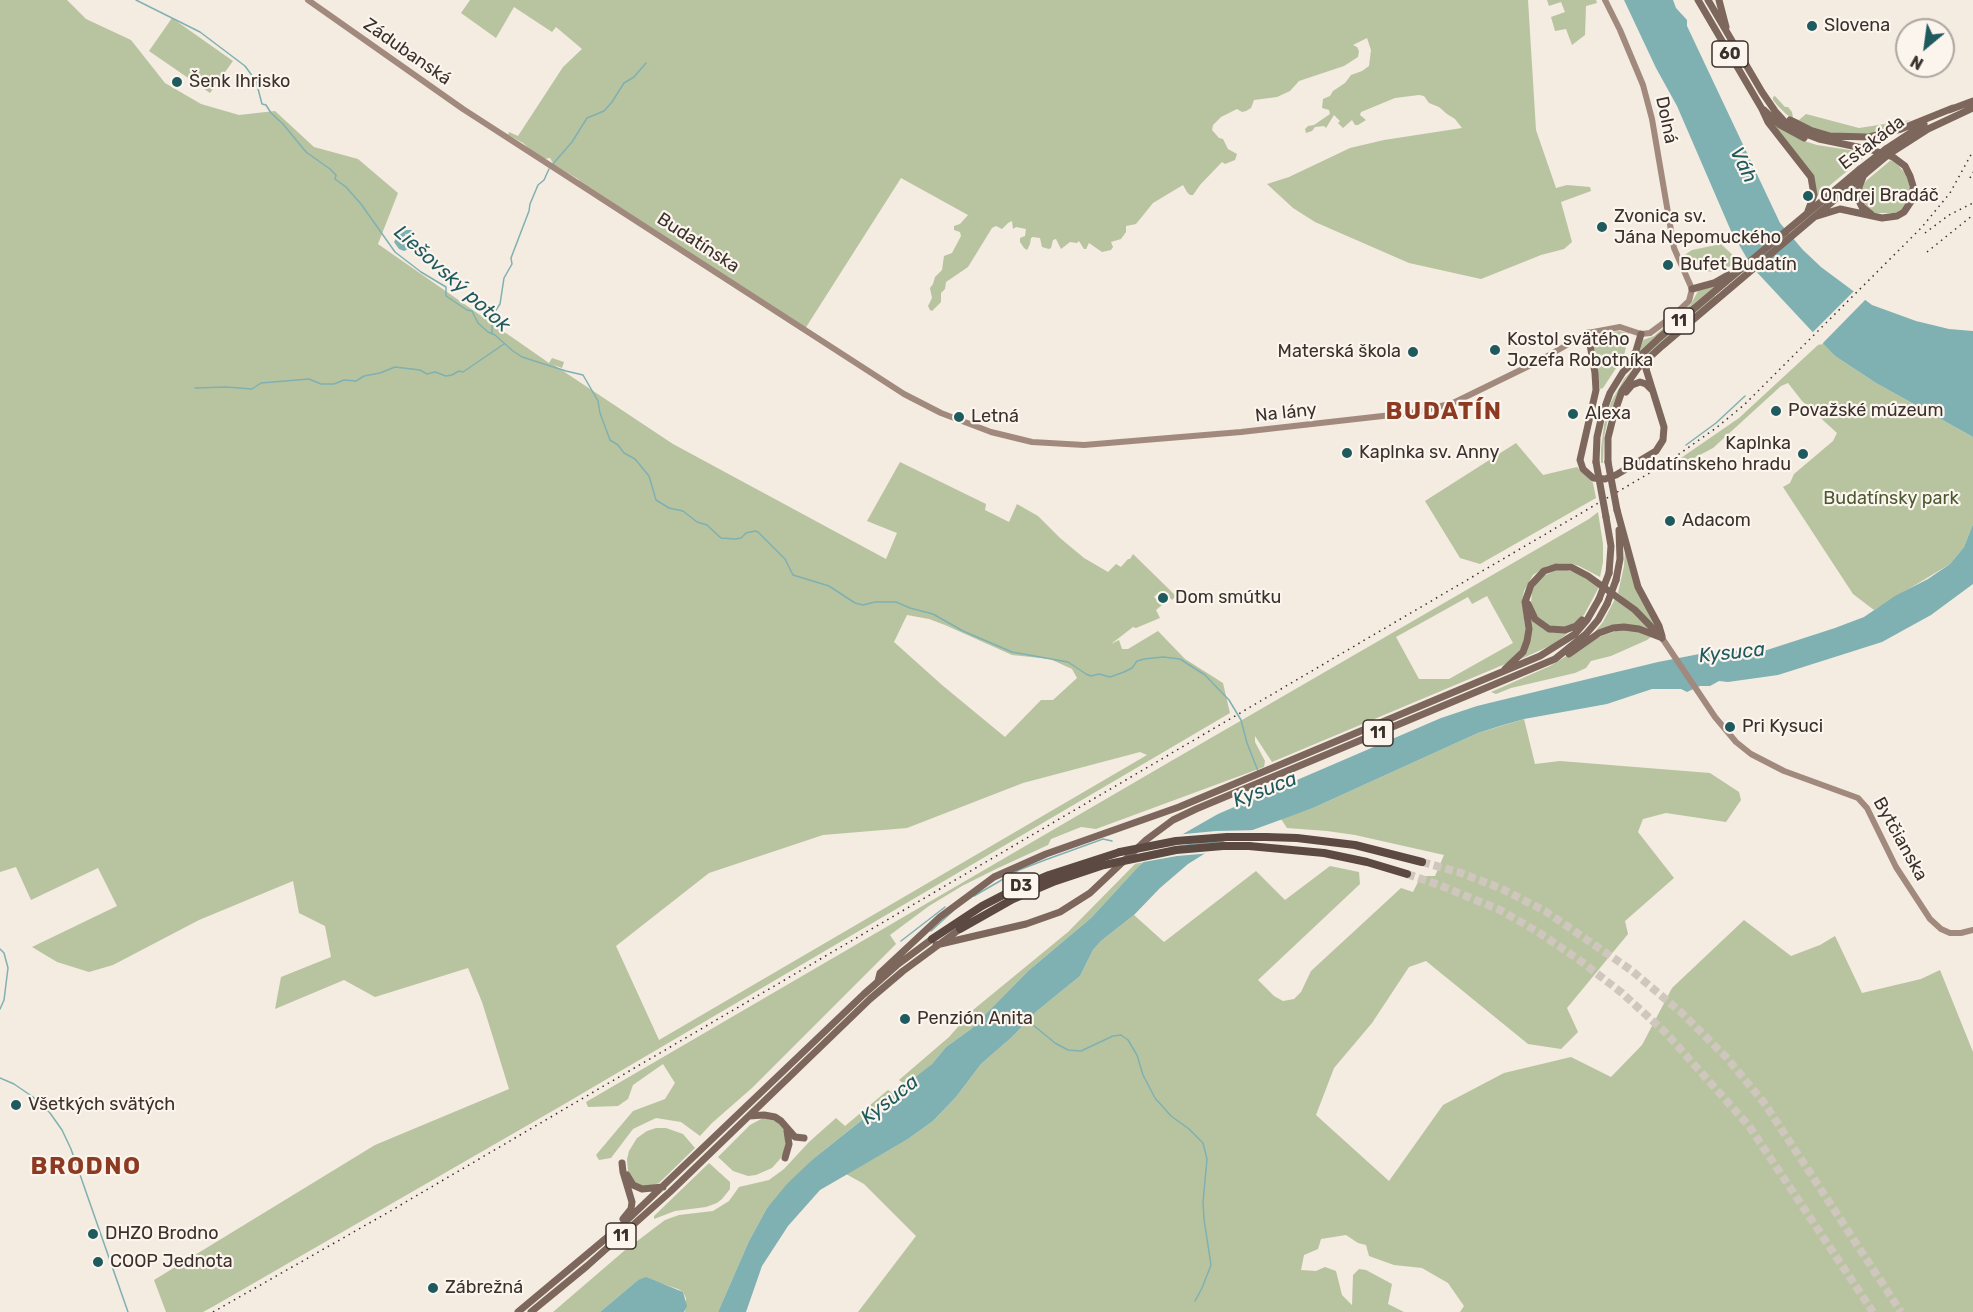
<!DOCTYPE html>
<meta charset="utf-8">
<style>
body{margin:0}
#map{position:relative;width:1973px;height:1312px;overflow:hidden;background:#f4ebe1;font-family:Rubik,sans-serif}
canvas{display:block}
.north{position:absolute;left:1895px;top:18px;width:60px;height:60px;box-sizing:border-box;background:#fbf5ee;border:2px solid #aea6a0;border-radius:50%;rotate:209deg;font-size:16px;font-weight:700;line-height:24px;text-align:center;color:#3b302b}
.north::after{content:'';display:block;margin:auto;width:21px;height:27px;background:#1f5a5e;clip-path:polygon(50% 0,100% 100%,50% 72%,0 100%)}
</style>
<div id="map">
<canvas width="1973" height="1312"></canvas>
<div class="north">N</div>
</div>
<script>
const c = document.querySelector('canvas').getContext('2d');
c.lineJoin = 'round';
function fill(path, color) { c.fillStyle = color; c.fill(path, 'evenodd'); }
const shape = rows => new Path2D(rows.map(r => 'M' + r).join(''));
function stroke(path, color, width, dash) { c.strokeStyle = color; c.lineWidth = width; c.lineCap = dash ? 'butt' : 'round'; c.setLineDash(dash || []); c.stroke(path); }
function label(font, color, halo, rows, align = 'center') {
  c.font = font + ' Rubik,sans-serif'; c.lineWidth = 4.5; c.setLineDash([]); c.textBaseline = 'middle'; c.strokeStyle = halo; c.fillStyle = color; for (const [text, x, y, turn = 0] of rows) {
    c.save(); c.translate(x, y); c.rotate((+turn || 0) * Math.PI / 180); c.textAlign = isNaN(turn) ? turn : align; if (halo) c.strokeText(text, 0, 0); c.fillText(text, 0, 0); c.restore();
  }
}
const green = shape([
 [0,0,67,0,86,19,131,40,165,83,201,104,239,115,275,111,314,147,358,159,398,193,378,244,549,363,552,358,564,362,562,368,554,365,673,444,886,559,897,533,867,521,900,462,986,504,985,510,1009,522,1017,504,1038,516,1060,538,1084,558,1108,572,1116,564,1121,567,1128,559,1130,559,1133,554,1176,596,1172,600,1164,591,1159,592,1154,597,1162,605,1156,610,1160,618,1136,628,1133,627,1111,644,1119,640,1122,649,1128,649,1158,631,1185,659,1223,683,1230,713,561,1106,214,1306,203,1312,166,1312,154,1280,375,1145,509,1089,482,1002,468,968,375,997,344,980,275,1009,281,977,331,957,325,926,299,913,293,881,199,920,113,965,89,972,57,962,32,947,117,906,98,868,31,900,16,867,0,872],
 [907,615,929,619,945,625,1012,655,1050,659,1072,669,1077,678,1053,700,1041,700,1005,737,942,685,894,642],
 [1140,752,1147,755,659,1040,616,946,709,873,823,835,907,828,1023,783],
 [470,0,1528,0,1536,130,1556,188,1567,185,1590,187,1591,191,1561,202,1572,242,1564,249,1541,255,1481,279,1409,263,1315,222,1293,208,1267,184,1289,177,1350,148,1384,140,1462,128,1455,119,1447,114,1439,107,1429,103,1424,96,1419,95,1395,98,1361,112,1360,115,1366,120,1358,125,1355,125,1352,120,1343,128,1338,123,1340,121,1334,115,1326,128,1324,126,1315,127,1312,131,1306,133,1305,129,1308,126,1314,125,1330,114,1329,110,1322,108,1323,99,1330,96,1333,91,1345,83,1351,75,1362,71,1369,66,1371,50,1367,38,1353,45,1357,47,1359,51,1358,57,1344,66,1299,81,1290,91,1277,97,1254,100,1251,108,1246,111,1242,112,1237,109,1221,117,1213,125,1212,130,1219,138,1223,139,1228,149,1237,154,1235,160,1225,164,1222,162,1200,185,1193,195,1190,195,1187,192,1183,185,1153,203,1136,224,1126,226,1126,232,1121,239,1111,242,1113,247,1111,250,1102,252,1089,243,1086,249,1084,249,1079,241,1077,243,1070,242,1061,249,1056,239,1053,240,1051,248,1049,249,1042,247,1040,238,1033,237,1031,238,1030,244,1027,250,1024,248,1020,242,1020,238,1025,236,1026,229,1016,227,1013,229,1012,221,1008,223,1002,229,996,226,992,228,968,267,946,282,945,289,941,293,941,302,932,311,930,310,928,306,932,298,930,288,933,284,935,277,942,270,944,256,952,253,961,236,960,232,954,230,954,226,960,224,968,215,901,178,803,332,597,199,578,179,554,165,550,158,544,159,536,155,523,143,508,135,509,132,518,136,563,67,582,49,556,27,552,32,514,7,496,38,461,13],
 [1547,0,1596,0,1597,3,1586,6,1585,35,1572,45,1566,29,1555,31,1551,17,1565,12,1561,2,1549,6],
 [172,18,233,61,210,93,149,51],
 [1775,96,1785,107,1788,107,1792,112,1793,118,1799,120,1806,114,1859,128,1911,120,1872,133,1859,134,1830,133,1799,123,1786,114,1778,106,1773,100,1773,97],
 [1771,120,1792,135,1804,141,1817,145,1869,153,1817,196,1813,176],
 [1891,160,1897,164,1906,174,1909,185,1908,201,1902,209,1895,213,1875,213,1870,211,1861,202,1861,187,1867,180],
 [1721,244,1739,261,1725,269,1714,272,1703,271,1698,269,1700,268,1699,265,1696,268,1690,264,1683,256,1692,250],
 [1717,285,1653,339,1639,353,1643,340,1654,336,1691,304,1698,291],
 [1713,296,1715,296,1714,298,1633,370,1625,380,1609,414,1604,437,1603,463,1601,463,1601,449,1604,425,1611,402,1624,379,1652,348],
 [1619,331,1629,333,1624,356,1603,388,1600,389,1593,340,1599,334],
 [1824,343,1835,356,1876,383,1973,437,1973,524,1964,547,1950,564,1874,610,1853,594,1783,487,1790,483,1794,474,1833,441,1837,433,1802,401,1788,383,1781,386,1713,448,1681,465,1678,460,1739,418,1818,345],
 [1516,443,1543,475,1577,467,1593,483,1596,498,1480,564,1460,558,1425,501],
 [1598,512,1603,544,1603,562,1600,577,1579,566,1570,563,1559,563,1547,566,1533,575,1524,591,1522,601,1526,635,1522,648,1510,662,1272,762,1255,736,1255,742,1265,761,1264,767,1096,829,1081,827,1051,839,1048,845,996,869,962,886,929,906,890,935,896,944,752,1088,712,1123,700,1136,681,1122,656,1118,633,1129,611,1158,599,1160,596,1155,633,1111,665,1099,675,1083,663,1064,633,1085,628,1099,618,1106,588,1107,586,1102,1166,764,1589,519],
 [1487,596,1513,643,1449,679,1419,679,1396,637,1468,597,1472,604],
 [1625,549,1657,628,1636,608,1618,593,1624,566],
 [1557,570,1567,570,1578,573,1599,587,1584,615,1569,627,1549,627,1537,617,1531,603,1532,592,1536,583,1543,576],
 [1615,599,1634,613,1653,632,1640,627,1593,634,1603,622],
 [1528,615,1543,629,1554,633,1569,632,1554,644,1521,659],
 [1619,630,1633,630,1651,637,1647,640,1611,656,1591,661,1586,668,1575,673,1511,688,1496,694,1491,692,1550,666,1596,638],
 [1524,719,1535,764,1560,761,1710,773,1739,792,1741,800,1726,822,1666,813,1643,819,1638,832,1674,878,1625,921,1628,934,1567,1008,1578,1032,1561,1049,1528,1044,1426,961,1409,967,1372,1023,1334,1068,1316,1115,1389,1181,1443,1105,1504,1073,1571,1057,1611,1077,1642,1045,1672,988,1744,920,1791,956,1820,945,1835,936,1862,993,1921,979,1940,970,1973,1052,1973,1312,1460,1312,1464,1306,1448,1283,1422,1268,1394,1265,1369,1256,1366,1245,1358,1243,1346,1235,1321,1239,1318,1249,1304,1255,1301,1270,1316,1271,1325,1267,1336,1271,1342,1295,1352,1305,1353,1275,1359,1269,1366,1270,1392,1284,1388,1304,1404,1312,858,1312,916,1236,864,1184,846,1174,908,1139,933,1121,956,1097,981,1064,1012,1037,1037,1011,1080,976,1093,950,1101,941,1134,915,1164,942,1256,871,1285,900,1330,866,1359,872,1360,884,1258,980,1274,996,1283,1001,1294,999,1301,992,1311,971,1401,888,1413,892,1421,876,1435,876,1444,855,1355,835,1327,831,1287,828,1281,819,1313,808,1478,733],
 [1143,862,1091,918,1028,971,971,1029,946,1047,932,1064,919,1076,905,1085,899,1080,949,1037,973,1010,1068,932,1135,864],
 [888,1090,894,1094,813,1159,767,1208,749,1241,718,1312,685,1312,686,1298,683,1292,678,1289,663,1284,638,1280,600,1312,553,1312,624,1251,665,1220,679,1215,713,1211,729,1201,739,1187,769,1180,784,1169,809,1142,836,1118,845,1126],
 [763,1118,776,1121,782,1125,785,1130,786,1139,784,1152,780,1159,772,1168,756,1175,748,1176,733,1171,718,1157,750,1125],
 [656,1128,666,1128,683,1134,695,1148,659,1183,646,1188,635,1183,631,1178,628,1172,627,1159,629,1151,637,1138,647,1131],
 [709,1163,730,1182,730,1189,722,1199,717,1203,706,1207,675,1211,654,1219,654,1216]
]);
const water = shape([
 [1624,0,1673,0,1676,8,1687,20,1687,26,1780,223,1803,250,1821,267,1872,305,1916,321,1949,329,1973,331,1973,437,1876,383,1835,356,1752,267,1731,231,1677,106,1656,68],
 [406,230,411,230,413,231,414,243,412,245,410,244,407,235,405,234,407,243,411,248,404,251,399,249,394,242,399,234],
 [1973,524,1973,584,1931,615,1882,642,1778,675,1728,682,1719,681,1710,686,1700,686,1687,692,1681,689,1652,689,1607,704,1524,719,1500,726,1478,733,1313,808,1228,839,1188,864,1160,888,1134,915,1101,941,1093,950,1080,976,1037,1011,1012,1037,981,1064,956,1097,933,1121,908,1139,820,1190,788,1226,762,1266,746,1312,718,1312,749,1241,767,1208,787,1184,813,1159,932,1064,946,1047,971,1029,1028,971,1091,918,1139,866,1162,846,1218,814,1441,718,1477,706,1658,662,1715,651,1734,650,1744,653,1767,650,1835,628,1864,617,1895,596,1928,579,1950,564,1964,547],
 [646,1277,683,1292,687,1306,684,1312,600,1312,638,1280]
]);
const pier = shape([
 [1855,290,1867,298,1821,345,1811,334],
 [1260,830,1233,840,1205,842,1168,847,1229,842,1212,853,1177,856,1138,863,1161,843,1174,835,1216,831]
]);
const stream = shape([
 [136,0,200,32,245,66,256,81,262,104,266,105,271,113,283,124,306,152,330,169,336,175,335,179,346,187,361,204,395,252,421,272,446,287,446,296,467,310,472,311,478,323,488,332,495,335,513,351,522,357,566,371,583,375,598,401,600,413,610,440,618,445,624,453,635,459,649,476,656,500,669,508,683,511,697,522,707,525,721,538,735,539,741,538,746,533,755,531,758,532,785,559,793,575,829,586,855,603,863,605,875,602,896,602,910,608,933,614,963,631,1012,652,1068,662,1086,674,1091,676,1099,674,1110,677,1124,672,1132,668,1137,661,1144,659,1163,657,1180,659,1205,675,1229,700,1241,720,1247,743,1258,771],
 [552,165,572,142,587,118,604,111,612,102,624,83,634,77,646,63],
 [492,333,492,325,496,310,500,304,504,278,512,264,511,258,529,211,530,204,538,185,544,180,549,169],
 [195,388,226,387,252,389,261,383,309,379,321,384,334,384,344,380,356,381,364,376,380,373,395,367,420,370,427,374,435,372,446,376,452,375,459,371,463,372,504,344],
 [1686,445,1716,423,1745,396],
 [1264,783,1268,793],
 [974,896,1019,870,1045,860,1103,839,1112,841],
 [931,931,953,911],
 [901,941,945,907],
 [0,949,4,953,8,968,4,1000,0,1009],
 [1027,1020,1055,1043,1068,1050,1081,1051,1113,1036,1121,1035,1128,1040,1137,1055,1143,1075,1155,1098,1171,1116,1189,1129,1203,1143,1207,1159,1203,1202,1204,1219,1211,1265,1202,1288,1195,1301],
 [0,1078,14,1084,33,1097,50,1113,62,1130,71,1149,128,1312]
]);
const highwayTunnel = shape([
 [1422,862,1458,872,1500,888,1545,911,1631,970,1683,1014,1727,1058,1765,1104,1901,1312],
 [1407,874,1439,885,1500,910,1538,932,1578,959,1622,993,1666,1033,1749,1126,1873,1312]
]);
const secondary = shape([
 [308,0,463,109,904,394,941,413,991,432,1032,442,1084,445,1241,432,1418,412,1453,403,1535,363,1588,333,1620,327,1641,334,1650,333,1673,316,1689,301,1692,289,1674,248,1652,119,1643,85,1620,30,1605,0],
 [1662,638,1715,717,1736,742,1751,754,1784,771,1858,798,1867,808,1896,867,1930,919,1941,929,1950,933,1961,933,1973,930]
]);
const primary = shape([
 [1698,0,1762,109,1768,122,1811,177,1814,195,1808,211],
 [1708,0,1762,92,1775,111,1785,122,1801,132,1819,139,1872,150,1893,157,1905,166,1910,176,1913,186,1912,200,1904,212,1897,216,1882,218,1840,209,1814,217],
 [1719,0,1726,27],
 [1764,110,1780,125,1804,138],
 [1949,110,1973,101],
 [1790,120,1810,130,1830,136,1869,137,1901,129,1953,108],
 [1886,149,1924,124],
 [1889,154,1928,129,1973,108],
 [1863,177,1859,187,1858,199,1862,207,1871,214],
 [1692,289,1714,283,1728,275],
 [1588,333,1595,373,1596,390,1580,460,1583,469,1593,478,1605,479,1616,475,1656,451,1663,440,1664,427,1646,369,1650,359],
 [1630,359,1636,351,1641,334],
 [1626,392,1632,385,1640,382,1646,384,1651,389],
 [1596,462,1597,437,1602,415,1610,393,1623,372,1659,338,1860,169],
 [1608,462,1608,438,1614,414,1622,391,1638,368,1662,346,1865,174],
 [1617,510,1638,587,1659,626,1662,636],
 [1606,517,1611,546,1609,573],
 [1616,580,1620,559,1619,530],
 [1528,604,1535,619,1549,629,1565,630,1576,626,1582,620],
 [1569,654,1599,633,1613,628,1624,627,1639,629,1660,637],
 [1505,669,1523,652,1527,641,1529,629,1525,602,1531,585,1544,571,1556,567,1571,567,1588,576,1635,610,1662,638],
 [936,945,1026,924,1060,912,1090,893,1146,840,1173,820,1196,809,1555,659,1586,634,1598,620,1607,604],
 [878,981,880,973,940,917,994,877,1046,854,1179,807,1540,656,1575,634,1587,620,1599,599],
 [749,1116,764,1115,775,1117,781,1121,795,1137,804,1138],
 [785,1158,789,1144,787,1131],
 [622,1163,623,1172,632,1202,631,1209,623,1219],
 [627,1175,633,1185,642,1189,663,1187],
 [518,1312,622,1225,864,994,897,965,932,939],
 [531,1312,587,1266,670,1192,870,999,903,971,960,929]
]);
const highway = shape([
 [1266,837,1297,838,1355,845,1422,862],
 [1249,846,1324,853,1367,862,1407,874],
 [960,929,1013,899,1053,882,1104,865],
 [932,939,982,906,1009,892,1049,875,1120,852]
]);
const rail = shape([
 [1970,178,1973,172],
 [1925,233,1949,215,1973,203],
 [1927,252,1973,215],
 [213,1312,387,1213,1665,464,1716,428,1744,405,1922,227,1950,193,1973,151]
]);
const primaryBridge = shape([
 [1860,169,1886,149],
 [1865,174,1889,154],
 [1596,462,1606,517],
 [1608,462,1617,510],
 [1599,599,1609,573],
 [1607,604,1616,580]
]);
const highwayBridge = shape([
 [1120,852,1176,841,1227,837,1266,837],
 [1104,865,1176,850,1223,846,1249,846]
]);
const markers = [
 [1812,26,6,"#1f5a5e"],
 [177,82,6,"#1f5a5e"],
 [1808,196,6,"#1f5a5e"],
 [1602,227,6,"#1f5a5e"],
 [1668,265,6,"#1f5a5e"],
 [1495,350,6,"#1f5a5e"],
 [1413,352,6,"#1f5a5e"],
 [1776,411,6,"#1f5a5e"],
 [1573,414,6,"#1f5a5e"],
 [959,417,6,"#1f5a5e"],
 [1347,453,6,"#1f5a5e"],
 [1803,454,6,"#1f5a5e"],
 [1670,521,6,"#1f5a5e"],
 [1163,598,6,"#1f5a5e"],
 [1730,727,6,"#1f5a5e"],
 [905,1019,6,"#1f5a5e"],
 [16,1105,6,"#1f5a5e"],
 [93,1234,6,"#1f5a5e"],
 [98,1262,6,"#1f5a5e"],
 [433,1288,6,"#1f5a5e"]
];
const shields = [
 [1730,54,36],
 [1679,321,30],
 [1378,733,30],
 [1021,886,36],
 [621,1236,30]
];
const shieldNames = [
 ["60",1730,54],
 ["11",1679,321],
 ["11",1378,733],
 ["D3",1021,886],
 ["11",621,1236]
];
const poiNames = [
 ["Slovena",1824,26],
 ["Šenk Ihrisko",189,82],
 ["Ondrej Bradáč",1820,196],
 ["Zvonica sv.",1614,217],
 ["Jána Nepomuckého",1614,238],
 ["Bufet Budatín",1680,265],
 ["Kostol svätého",1507,340],
 ["Jozefa Robotníka",1507,361],
 ["Materská škola",1401,352,"right"],
 ["Považské múzeum",1788,411],
 ["Alexa",1585,414],
 ["Letná",971,417],
 ["Kaplnka",1791,444,"right"],
 ["Budatínskeho hradu",1791,465,"right"],
 ["Kaplnka sv. Anny",1359,453],
 ["Adacom",1682,521],
 ["Dom smútku",1175,598],
 ["Pri Kysuci",1742,727],
 ["Penzión Anita",917,1019],
 ["Všetkých svätých",28,1105],
 ["DHZO Brodno",105,1234],
 ["COOP Jednota",110,1262],
 ["Zábrežná",445,1288]
];
const streetNames = [
 ["Zádubanská",407,52,35],
 ["Dolná",1666,120,78],
 ["Estakáda",1872,143,-37],
 ["Budatínska",698,243,33],
 ["Na lány",1286,413,-6],
 ["Bytčianska",1900,839,61]
];
const parkNames = [
 ["Budatínsky park",1891,499]
];
const waterNames = [
 ["Váh",1743,165,64],
 ["Liešovský potok",452,279,42],
 ["Kysuca",1732,653,-6],
 ["Kysuca",1265,790,-21],
 ["Kysuca",890,1100,-38]
];
const districtNames = [
 ["BUDATÍN",1444,412],
 ["BRODNO",86,1167]
];
fill(green, '#b8c4a0');
fill(water, '#7fb0b2');
fill(pier, '#f4ebe1');
stroke(stream, '#7fb0b2', 1.5);
stroke(highwayTunnel, '#cfc6bd', 8, [8, 4]);
stroke(secondary, '#a18a7d', 6);
stroke(primary, '#7d675c', 7);
stroke(highway, '#5c4a42', 8);
stroke(rail, '#3b302b', 1.5, [1.5, 4.5]);
stroke(primaryBridge, '#7d675c', 7);
stroke(highwayBridge, '#5c4a42', 8);
for (const [x, y, r, color] of markers) { const dot = new Path2D(); dot.arc(x, y, r, 0, 2 * Math.PI); c.fillStyle = color; c.fill(dot); stroke(dot, '#fbf5ee', 2); }
for (const [x, y, w] of shields) { const box = new Path2D(); box.roundRect(x - w / 2, y - 13, w, 26, 4.5); c.fillStyle = '#fbf5ee'; c.fill(box); stroke(box, '#3b302b', 1.5); }
label('bold 16px', '#3b302b', null, shieldNames);
label('18px', '#3b302b', '#fbf5ee', poiNames, 'left');
label('18px', '#3b302b', '#fbf5ee', streetNames);
label('18px', '#4a5a2e', '#fbf5ee', parkNames);
label('italic 20px', '#1f5a5e', '#fbf5ee', waterNames);
c.letterSpacing = '1.5px';
label('bold 24px', '#8c3b22', '#fbf5ee', districtNames);
c.letterSpacing = '0px';
</script>
